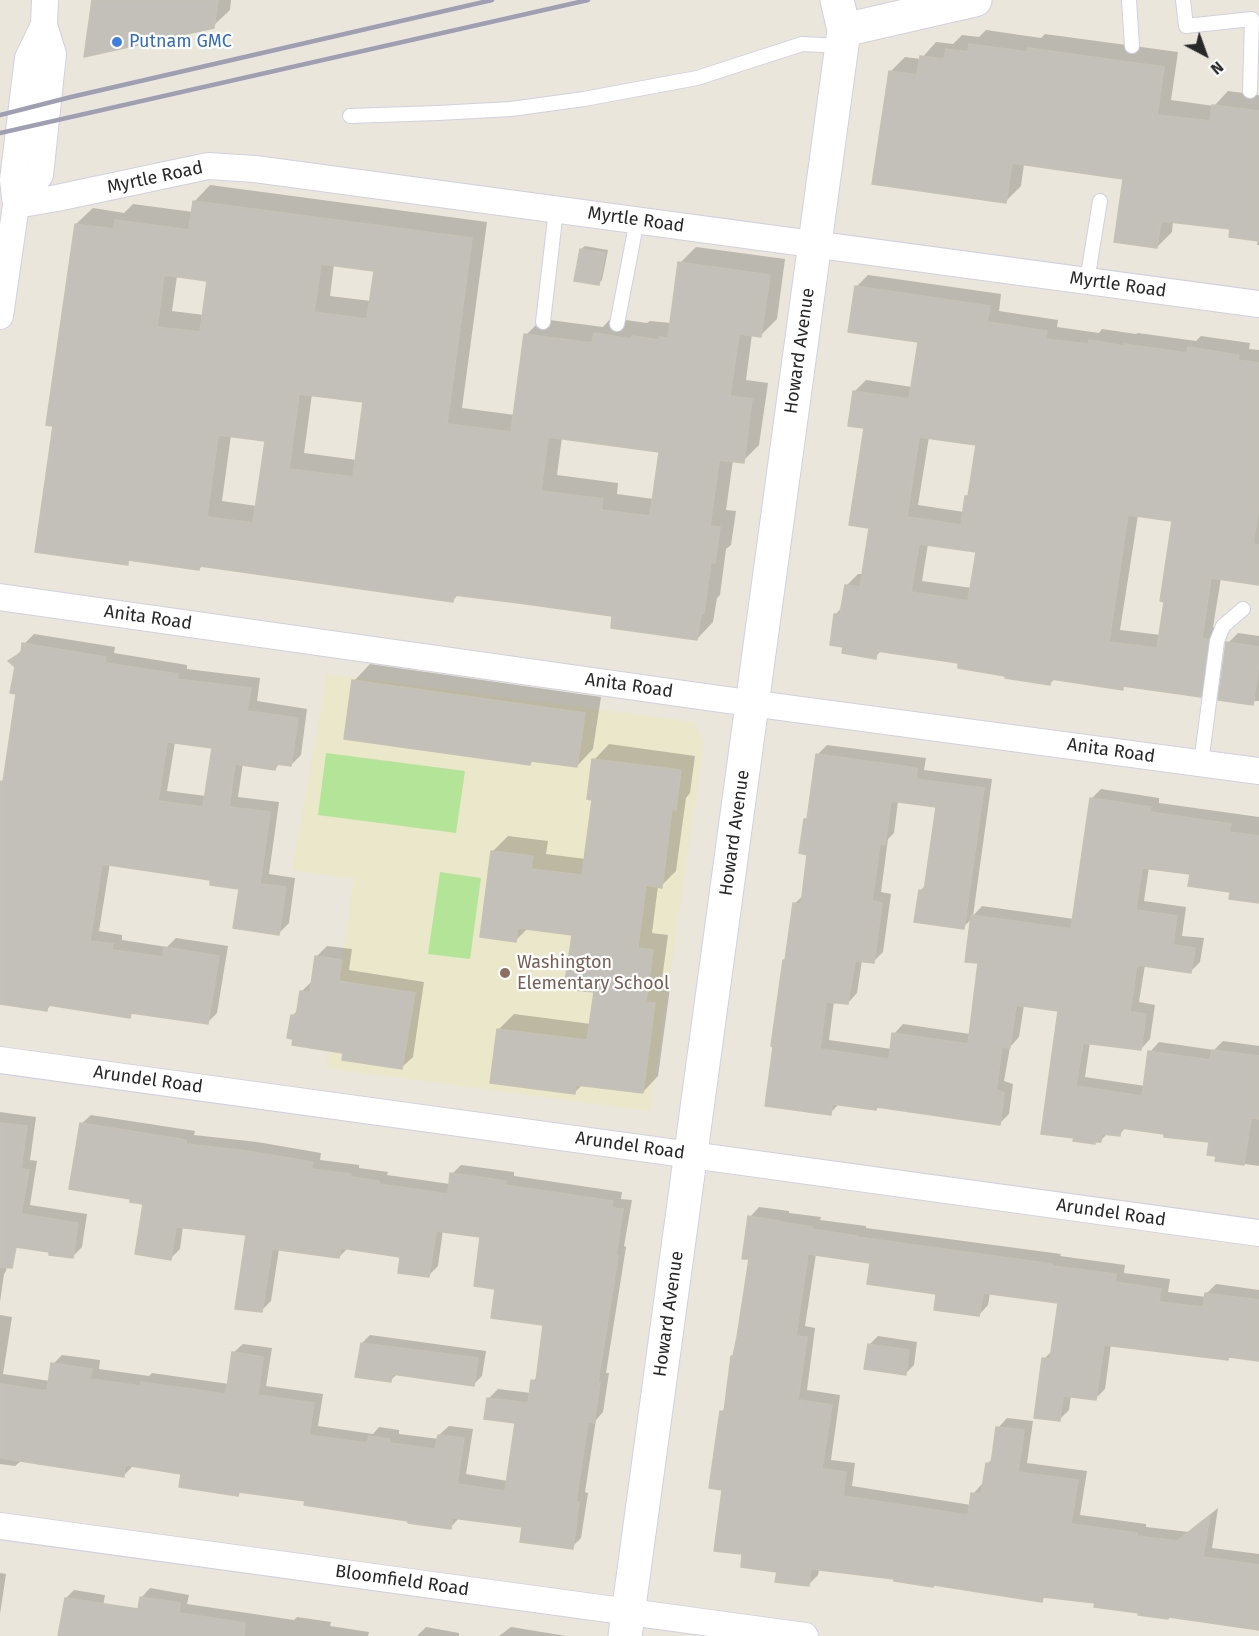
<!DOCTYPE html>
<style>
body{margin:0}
#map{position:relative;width:1259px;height:1636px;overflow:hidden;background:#eae6db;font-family:"Fira Sans",sans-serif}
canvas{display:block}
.north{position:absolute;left:1175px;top:24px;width:60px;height:60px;-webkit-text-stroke:4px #fff;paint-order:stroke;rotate:139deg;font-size:16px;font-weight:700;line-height:24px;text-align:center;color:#282828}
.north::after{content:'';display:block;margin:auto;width:21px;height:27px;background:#282828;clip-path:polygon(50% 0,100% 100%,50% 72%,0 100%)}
</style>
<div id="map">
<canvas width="1259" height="1636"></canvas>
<div class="north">N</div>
</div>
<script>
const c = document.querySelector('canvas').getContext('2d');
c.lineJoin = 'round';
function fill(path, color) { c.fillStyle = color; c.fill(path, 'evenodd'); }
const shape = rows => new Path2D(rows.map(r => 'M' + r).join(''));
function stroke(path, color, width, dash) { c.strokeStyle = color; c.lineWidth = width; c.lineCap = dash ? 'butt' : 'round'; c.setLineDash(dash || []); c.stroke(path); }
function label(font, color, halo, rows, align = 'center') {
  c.font = font + ' "Fira Sans",sans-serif'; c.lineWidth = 4.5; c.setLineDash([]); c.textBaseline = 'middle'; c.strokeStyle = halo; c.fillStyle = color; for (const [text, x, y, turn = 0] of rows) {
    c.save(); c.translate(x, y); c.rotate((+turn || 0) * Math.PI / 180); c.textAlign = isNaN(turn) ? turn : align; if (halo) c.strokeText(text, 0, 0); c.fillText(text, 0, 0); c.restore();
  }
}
const education = shape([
 [327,674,694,722,704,743,650,1111,326,1068,354,879,292,870]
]);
const pitch = shape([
 [326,753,465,771,456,833,318,815],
 [440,872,481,878,470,959,428,954]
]);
const shadow = shape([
 [93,0,231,0,230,10,213,26],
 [986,30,1041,38,1045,34,1178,52,1171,100,1214,106,1228,91,1259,95,1259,245,1257,245,1258,239,1232,228,1173,221,1172,232,1157,247,1125,177,1024,164,1021,186,1006,201,890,72,905,57,921,59,936,42,953,44,962,35,979,37],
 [210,185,487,222,462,408,515,415,526,335,542,319,603,327,611,318,647,323,650,321,671,323,680,263,696,247,785,259,777,319,761,335,752,334,746,380,768,383,759,445,743,461,733,460,726,510,736,511,731,545,726,549,720,595,717,598,713,622,697,639,614,615,459,594,453,600,203,565,199,569,131,559,127,563,55,425,76,224,93,208,124,213,133,204,193,212,194,202],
 [334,264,376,269,371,301,330,296],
 [177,276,209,280,204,315,172,311],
 [312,394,365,401,357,460,304,453],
 [231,435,266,440,257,506,222,501],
 [562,437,661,451,654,499,617,494,618,483,557,475],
 [585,246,608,250,602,280,598,284,581,249],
 [868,275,1001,294,999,311,1058,320,1057,327,1099,333,1102,329,1136,334,1138,333,1196,341,1201,336,1250,343,1249,349,1259,350,1259,584,1221,578,1213,627,1219,628,1212,684,1200,696,1126,685,1122,689,1055,678,1050,684,960,662,882,650,875,657,845,645,836,614,842,607,846,586,858,574,863,574,870,527,866,427,854,392,866,380,912,387,920,341,856,287],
 [929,437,977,444,970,493,966,497,964,512,918,505],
 [1138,515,1174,520,1161,635,1120,630],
 [928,544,978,551,972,588,922,581],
 [1238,633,1259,636,1259,701,1255,701,1252,703,1228,643],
 [34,634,115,647,114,653,187,665,187,669,260,678,257,701,307,709,301,755,291,765,280,763,275,769,243,763,238,797,279,802,269,874,295,878,289,923,279,933,240,888,212,878,110,863,99,931,122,935,122,940,167,947,176,938,228,946,217,1013,207,1023,134,1012,130,1016,52,1004,47,1009,0,1002,0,786,1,782,5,777,18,692,16,666,10,661,23,649,24,644],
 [175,742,214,747,206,796,167,791],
 [370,664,601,697,593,749,577,766,533,760,530,764,354,681],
 [609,744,695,756,690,793,686,798,676,871,661,886,658,886,652,933,668,935,661,987,670,988,658,1076,643,1092,583,1084,574,1093,499,1029,514,1014,591,1024,595,991,573,934,528,928,516,940,493,851,508,836,548,841,546,854,586,859,593,798,594,760],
 [827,745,926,758,924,770,992,779,973,916,982,906,1074,919,1091,799,1101,789,1159,798,1159,803,1259,817,1259,901,1192,873,1149,867,1144,901,1186,907,1182,936,1204,938,1200,962,1191,971,1145,965,1139,1002,1155,1005,1150,1039,1141,1049,1090,1042,1085,1077,1145,1086,1150,1052,1159,1042,1214,1050,1223,1041,1259,1046,1259,1166,1217,1160,1217,1155,1210,1141,1126,1127,1119,1135,1108,1133,1100,1141,1097,1140,1094,1143,1075,1140,1059,1010,1024,1005,1019,1037,1010,1047,1004,1081,1013,1084,1009,1114,999,1124,878,1106,876,1108,840,1103,830,1113,786,959,794,904,804,895,809,853,805,819,809,816,818,754],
 [898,801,938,806,927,884,920,891,963,927,973,918,980,962,970,1034,903,1024,894,1034,892,1049,829,1040,834,1001,848,1003,857,993,862,960,873,962,883,952,891,894,881,892,888,839,894,833],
 [327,946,352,949,349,970,424,982,413,1057,402,1067,345,1052,292,1016,298,1010,301,992,312,981,317,956],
 [0,1112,36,1117,30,1160,37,1161,30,1205,87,1214,82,1247,72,1257,51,1251,15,1246,10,1251,6,1271,4,1274,0,1302],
 [91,1115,195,1131,194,1135,257,1142,321,1153,320,1160,359,1165,359,1168,388,1172,387,1175,450,1184,452,1174,461,1165,514,1172,514,1176,622,1192,621,1199,632,1200,624,1246,626,1247,606,1373,609,1373,603,1412,596,1420,585,1492,588,1493,581,1538,572,1547,524,1526,459,1518,450,1528,306,1500,241,1490,238,1494,183,1472,133,1466,123,1476,22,1460,15,1466,0,1464,0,1315,12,1317,3,1374,50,1381,53,1364,62,1355,100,1360,99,1369,149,1376,152,1373,229,1384,233,1353,243,1344,272,1348,266,1386,323,1394,318,1426,373,1434,379,1427,399,1430,399,1434,439,1439,439,1435,449,1426,473,1429,466,1474,508,1481,517,1422,489,1398,498,1389,531,1393,533,1381,538,1376,545,1324,497,1288,482,1236,443,1230,438,1266,429,1275,402,1255,348,1248,339,1257,279,1249,271,1301,261,1311,247,1233,183,1226,180,1249,171,1258,145,1203,81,1124],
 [759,1207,789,1211,789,1213,821,1217,820,1220,866,1226,866,1228,1061,1254,1060,1256,1125,1265,1124,1273,1170,1279,1168,1292,1206,1297,1206,1294,1216,1284,1259,1290,1259,1359,1111,1344,1105,1389,1095,1399,1071,1395,1069,1410,1059,1420,1044,1359,1053,1350,1060,1302,990,1293,988,1305,979,1315,937,1292,872,1262,816,1254,805,1326,815,1328,807,1390,840,1395,831,1460,855,1463,852,1486,971,1505,973,1494,982,1484,984,1484,987,1464,993,1458,998,1428,1007,1418,1033,1421,1027,1463,1087,1471,1080,1515,1146,1524,1146,1527,1189,1532,1218,1508,1212,1548,1259,1554,1259,1626,1140,1612,1097,1602,1046,1596,1042,1600,896,1578,819,1569,818,1575,808,1585,744,1553,723,1488,721,1412,726,1407,750,1258,750,1217],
 [370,1335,486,1351,482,1376,474,1384,398,1373,391,1380,362,1343],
 [878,1336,917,1342,914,1365,905,1374,869,1345],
 [0,1573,6,1574,0,1614],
 [150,1588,189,1595,187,1604,294,1620,297,1617,331,1622,330,1626,369,1632,368,1636,135,1636,141,1598],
 [74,1590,105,1595,98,1636,60,1636,66,1598],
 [426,1627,459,1633,459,1636,417,1636],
 [511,1627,566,1636,499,1636]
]);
const building = shape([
 [92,0,218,0,214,28,84,57,92,0],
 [969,44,1028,52,1028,48,1164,67,1157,115,1210,121,1212,105,1259,111,1259,241,1229,237,1230,229,1161,221,1157,248,1114,242,1123,179,1012,163,1006,203,872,184,889,71,917,75,920,56,944,59,946,49,968,52,969,44],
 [193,201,472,238,447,424,511,432,524,334,592,343,594,333,632,339,632,336,658,340,659,337,668,338,678,262,770,275,761,337,739,334,730,396,752,399,744,463,719,460,710,526,720,527,715,563,711,562,704,613,701,615,697,640,611,628,612,616,519,603,454,595,453,602,200,566,199,570,128,560,128,565,35,552,53,426,46,425,75,224,114,229,115,220,189,230,193,201],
 [321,264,374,271,367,319,314,312,321,264],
 [164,275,207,281,200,332,157,327,164,275],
 [299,394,363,402,353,477,289,469,299,394],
 [218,435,265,441,253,523,207,517,218,435],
 [548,437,659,452,650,516,601,510,603,499,541,491,548,437],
 [580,249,605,253,599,285,574,281,580,249],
 [855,286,990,306,987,322,1047,331,1046,339,1088,344,1089,340,1124,346,1124,344,1187,353,1188,347,1239,355,1238,360,1259,363,1259,507,1253,544,1259,545,1259,585,1211,578,1202,638,1208,639,1201,697,1123,686,1123,690,1051,679,1050,685,1005,678,1005,676,958,668,958,663,877,651,876,659,842,653,843,647,830,645,834,614,840,614,845,585,860,587,869,528,849,525,864,428,848,426,853,391,909,399,918,342,848,332,855,286],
 [919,437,976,445,968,496,965,496,961,525,907,517,919,437],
 [1128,515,1172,521,1160,601,1164,602,1157,648,1109,642,1128,515],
 [919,544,976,552,968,601,911,592,919,544],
 [1226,642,1259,647,1259,664,1253,705,1218,700,1226,642],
 [22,643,106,657,105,663,178,674,177,679,251,688,247,711,298,718,291,766,276,764,275,770,235,764,229,807,270,812,260,884,286,887,279,935,233,928,239,889,210,885,210,880,102,864,90,941,113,944,112,950,163,957,164,947,219,956,208,1024,131,1013,130,1018,48,1005,47,1011,0,1004,0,781,3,782,16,694,10,693,15,667,8,661,21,653,22,643],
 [167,742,212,748,203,807,158,801,167,742],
 [352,680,585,713,577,767,531,761,530,765,344,739,352,680],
 [816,754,917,768,916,779,984,788,964,929,914,922,919,890,924,891,936,807,891,801,885,845,880,844,872,901,882,903,874,963,855,961,848,1004,826,1002,820,1049,889,1059,892,1033,968,1044,978,963,965,962,971,915,1071,929,1090,798,1151,807,1150,812,1231,824,1229,832,1259,836,1259,903,1229,899,1230,892,1188,886,1190,874,1142,868,1136,910,1177,916,1173,945,1195,948,1191,973,1137,965,1130,1012,1146,1014,1141,1050,1083,1043,1076,1086,1142,1096,1148,1051,1210,1060,1212,1050,1259,1056,1259,1119,1251,1118,1244,1165,1215,1161,1216,1156,1207,1155,1209,1142,1164,1137,1164,1134,1121,1128,1120,1136,1102,1134,1101,1142,1095,1142,1095,1144,1073,1141,1074,1138,1041,1134,1058,1011,1016,1005,1010,1048,1002,1047,996,1090,1004,1093,1000,1125,877,1107,876,1110,832,1104,831,1115,765,1106,773,1047,771,1046,783,960,785,960,793,903,801,904,807,855,799,853,804,819,807,819,816,754],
 [592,759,681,770,676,810,672,809,662,888,646,885,638,948,653,950,646,1002,655,1003,643,1093,576,1085,575,1094,490,1083,497,1029,587,1040,594,992,564,989,572,935,518,928,516,942,480,937,491,851,533,856,531,869,582,875,592,800,587,799,592,759],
 [315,956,342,960,339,981,415,993,402,1069,342,1060,343,1053,292,1045,293,1039,287,1038,291,1015,296,1016,300,991,310,992,315,956],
 [0,1123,27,1126,21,1169,29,1170,21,1214,78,1223,73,1258,49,1255,49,1252,16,1247,12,1268,0,1267,0,1123],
 [80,1123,186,1140,186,1144,247,1151,313,1162,311,1169,351,1174,350,1177,379,1181,379,1184,448,1194,450,1173,506,1181,505,1185,613,1201,612,1208,623,1209,616,1256,618,1256,598,1382,600,1382,594,1423,588,1422,576,1502,579,1502,573,1549,520,1542,522,1527,452,1518,451,1529,408,1523,408,1521,304,1505,305,1501,239,1492,238,1496,179,1487,181,1474,125,1465,124,1477,0,1458,0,1384,47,1391,51,1363,92,1369,90,1379,141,1386,141,1382,226,1394,232,1352,263,1357,258,1395,314,1403,309,1435,367,1443,369,1436,390,1439,390,1443,435,1449,438,1435,464,1438,457,1484,505,1491,515,1423,484,1419,487,1398,528,1403,531,1380,536,1381,543,1325,491,1318,495,1289,474,1286,480,1237,436,1231,429,1277,398,1273,400,1257,341,1248,339,1258,272,1249,262,1312,235,1309,246,1235,176,1227,171,1260,135,1254,143,1204,130,1202,130,1199,69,1189,80,1123],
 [748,1216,780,1221,780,1222,812,1227,811,1229,857,1236,857,1237,1052,1264,1052,1266,1116,1274,1115,1282,1161,1289,1159,1302,1203,1307,1205,1293,1259,1300,1259,1361,1229,1357,1228,1360,1104,1345,1096,1400,1063,1396,1060,1421,1034,1418,1042,1358,1050,1359,1058,1303,983,1293,979,1316,934,1310,936,1294,867,1284,870,1263,808,1254,796,1336,807,1337,798,1400,832,1405,822,1469,846,1472,843,1496,968,1515,971,1493,981,1494,986,1463,991,1464,996,1427,1024,1430,1018,1472,1078,1480,1071,1524,1137,1533,1137,1536,1177,1541,1210,1515,1203,1557,1259,1565,1259,1630,1169,1617,1168,1619,1138,1615,1139,1613,1094,1607,1095,1603,1043,1597,1042,1602,934,1585,933,1587,894,1581,894,1579,811,1569,809,1586,775,1582,777,1572,741,1567,742,1554,714,1551,722,1490,709,1488,720,1411,724,1412,731,1356,733,1356,737,1337,749,1259,742,1259,748,1216],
 [361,1343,478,1358,474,1386,392,1374,391,1382,355,1377,361,1343],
 [868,1344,909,1350,906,1375,864,1369,868,1344],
 [140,1597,180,1603,179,1613,245,1623,244,1636,58,1636,65,1598,138,1609,140,1597]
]);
const lane = shape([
 [1129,0,1132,46],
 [1183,0,1186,26,1252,19,1250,91],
 [350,116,438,113,511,109,584,99,697,78,802,44,842,46],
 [1087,281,1100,201],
 [543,322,556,210],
 [617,324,637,220],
 [1201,763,1217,641,1223,626,1243,609]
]);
const street = shape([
 [16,205,57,198,208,166,255,169,1259,304],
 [16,205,40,175,53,54,44,25,45,0],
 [0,316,16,205,13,180,28,58,44,25],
 [0,597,720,699,1259,771],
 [0,1060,1259,1233],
 [0,1526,805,1636]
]);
const secondary = shape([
 [844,30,975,0],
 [625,1636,844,30,837,0]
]);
const rail = shape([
 [0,115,71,97,492,0],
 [0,133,588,0]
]);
const markers = [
 [117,42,6,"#3f7fe0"],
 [505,973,6,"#8d6e63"]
];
const shopNames = [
 ["Putnam GMC",129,42]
];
const streetNames = [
 ["Myrtle Road",155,178,-12],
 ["Myrtle Road",636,220,8],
 ["Myrtle Road",1118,285,8],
 ["Howard Avenue",800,351,-82],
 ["Anita Road",148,618,8],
 ["Anita Road",629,686,8],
 ["Anita Road",1111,751,8],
 ["Howard Avenue",735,833,-82],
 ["Arundel Road",148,1080,8],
 ["Arundel Road",630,1146,8],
 ["Arundel Road",1111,1213,8],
 ["Howard Avenue",669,1314,-82],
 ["Bloomfield Road",402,1581,8]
];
const educationNames = [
 ["Washington",517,963],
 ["Elementary School",517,984]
];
fill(education, '#ebe7cb');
fill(pitch, '#b4e497');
fill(shadow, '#0003');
fill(building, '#c2c0b8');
stroke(building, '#c5c2b5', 1.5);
stroke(lane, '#d1d0e1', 16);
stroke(street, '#d1d0e1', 28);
stroke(secondary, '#d1d0e1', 35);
stroke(lane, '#fff', 14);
stroke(street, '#fff', 26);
stroke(secondary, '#fff', 33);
stroke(rail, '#9f9eb2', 4.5);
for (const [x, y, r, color] of markers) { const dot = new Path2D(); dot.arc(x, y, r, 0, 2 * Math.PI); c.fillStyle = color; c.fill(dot); stroke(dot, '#fff', 2); }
label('18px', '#366cbe', '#fff', shopNames, 'left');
label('18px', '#282828', '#fff', streetNames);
label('18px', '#785e54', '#fff', educationNames, 'left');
</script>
